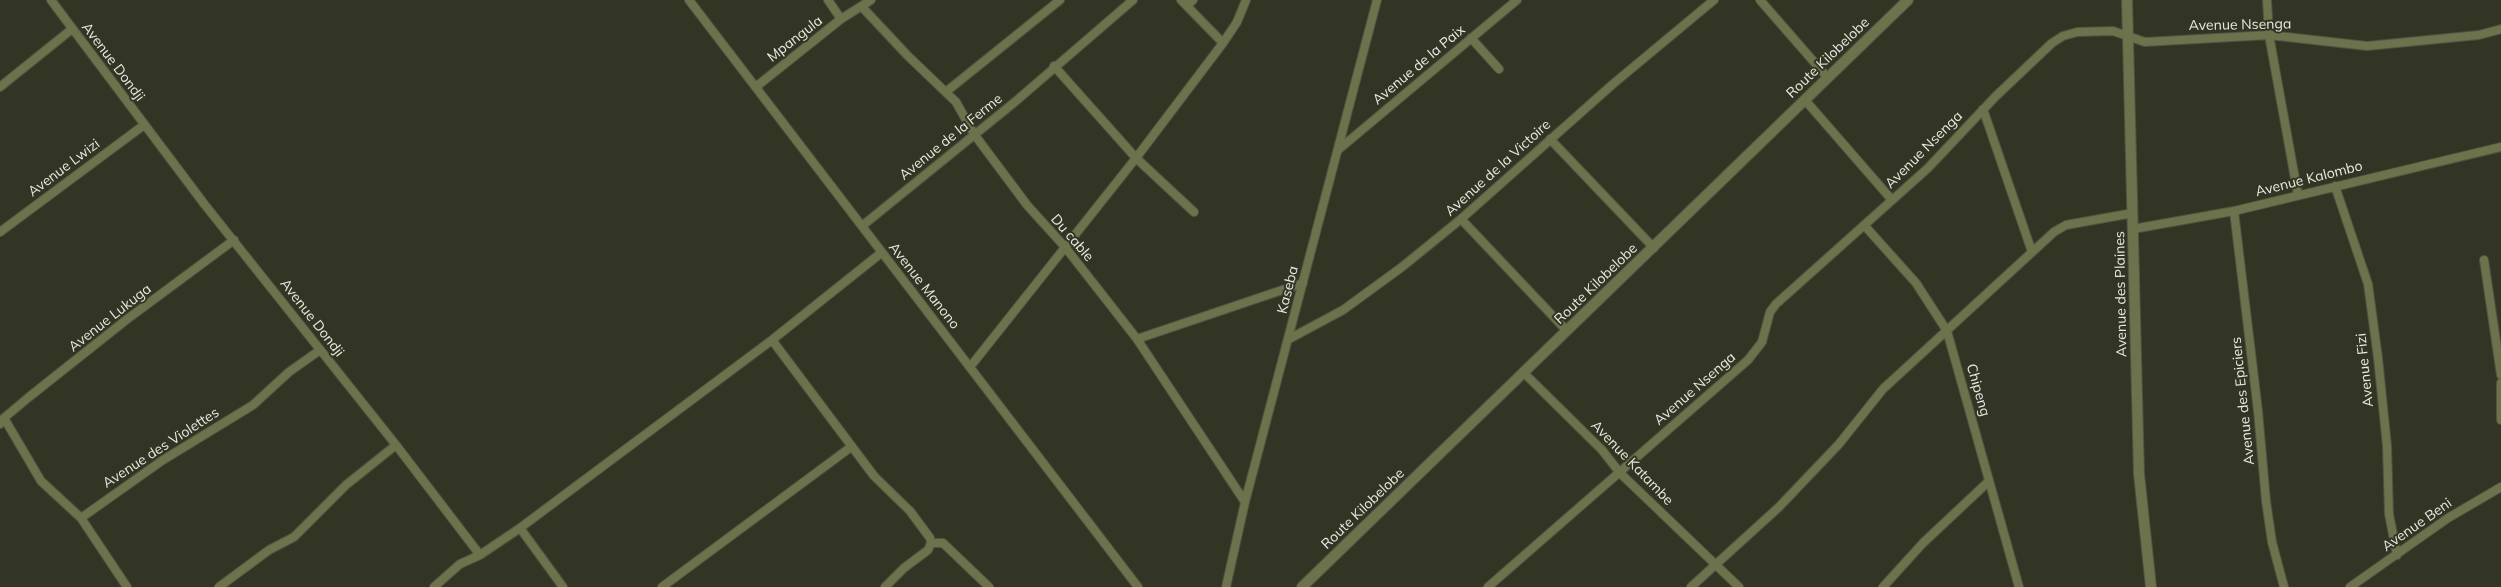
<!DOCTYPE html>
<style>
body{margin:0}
canvas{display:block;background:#333524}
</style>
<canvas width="2501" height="587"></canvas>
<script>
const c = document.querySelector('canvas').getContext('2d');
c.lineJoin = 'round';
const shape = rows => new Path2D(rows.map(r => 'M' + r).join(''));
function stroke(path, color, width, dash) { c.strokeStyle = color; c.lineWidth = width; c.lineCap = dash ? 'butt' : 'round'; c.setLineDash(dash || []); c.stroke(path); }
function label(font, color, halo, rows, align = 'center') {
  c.font = font + ' Mulish,sans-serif'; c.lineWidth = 4; c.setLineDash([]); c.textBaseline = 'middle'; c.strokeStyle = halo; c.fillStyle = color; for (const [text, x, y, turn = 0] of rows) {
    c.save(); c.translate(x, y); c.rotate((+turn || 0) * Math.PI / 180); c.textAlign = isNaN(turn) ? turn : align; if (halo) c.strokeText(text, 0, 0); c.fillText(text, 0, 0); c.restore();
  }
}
const minor = shape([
 [51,0,205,205,396,445,480,555],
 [689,0,1138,587],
 [828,0,841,19],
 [1181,0,1223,43],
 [1760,0,1828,78],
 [2267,0,2269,35,2298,195],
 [1187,6,1193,0],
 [862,7,908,56,956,102,974,134,1027,205,1065,247,1137,339,1245,502],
 [1471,38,1499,69],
 [1054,66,1136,158,1194,212],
 [757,86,841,19,871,0],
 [0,87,72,29],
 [947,91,1060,0],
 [1805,100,1892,200],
 [1983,109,2032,252],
 [1550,139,1654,248],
 [1338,150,1517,0],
 [2335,186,2368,284,2378,358,2387,446,2389,514,2397,555],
 [2234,211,2258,411,2266,501,2272,542,2284,587],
 [1461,219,1567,331],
 [1864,225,1916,283,1947,331,2019,587],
 [862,226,1016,101,1133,0],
 [2133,229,2234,211,2501,147],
 [0,232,144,125],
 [2484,260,2501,375],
 [1137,339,1303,283],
 [1289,339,1343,310,1402,267,1461,219,1613,84,1714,0],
 [772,340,874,476,910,511,930,538,931,543,928,550,904,568,885,587],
 [970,367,1136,158,1223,43,1237,22,1246,0],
 [1524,373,1602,450,1620,473,1739,587],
 [2501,383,2501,420],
 [4,418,41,481,81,518,127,587],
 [0,424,4,418,29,397,126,320,234,240],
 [81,518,163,460,253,405,289,372,320,350],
 [520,528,563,587],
 [931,543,943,543,989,587],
 [219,587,269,550,294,537,346,485,396,445],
 [434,587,460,564,480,555,520,528,772,340,881,253],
 [662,587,851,447],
 [1226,587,1245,502,1377,0],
 [1488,587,1748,360,1762,342,1770,312,1776,304,1928,168,1996,96,2052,43,2063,36,2077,32,2113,31,2145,42,2269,35,2367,46,2479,35,2501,29],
 [1691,587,1779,507,1839,444,1883,389,2054,232,2066,225,2133,213],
 [1883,587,1923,543,1988,482],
 [2350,587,2448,518,2501,487]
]);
const tertiary = shape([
 [2127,0,2139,474,2151,587],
 [1302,587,1908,0]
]);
const streetNames = [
 ["Avenue Nsenga",2240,25,-1],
 ["Mpangula",795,39,-38],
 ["Route Kilobelobe",1828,58,-44],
 ["Avenue Dondji",113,62,53],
 ["Avenue de la Paix",1419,65,-40],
 ["Avenue de la Ferme",951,137,-39],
 ["Avenue Nsenga",1924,150,-45],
 ["Avenue Lwizi",64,168,-37],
 ["Avenue de la Victoire",1498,168,-42],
 ["Avenue Kalombo",2309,179,-14],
 ["Du cable",1072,238,49],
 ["Route Kilobelobe",1596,284,-44],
 ["Avenue Manono",924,286,52],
 ["Kaseba",1288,290,-76],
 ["Avenue des Plaines",2121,294,-91],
 ["Avenue Lukuga",110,318,-38],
 ["Avenue Dondji",312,318,52],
 ["Avenue Fizi",2365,370,-96],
 ["Avenue Nsenga",1695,389,-41],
 ["Chipeng",1978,390,74],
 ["Avenue des Epiciers",2243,401,-96],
 ["Avenue des Violettes",161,448,-33],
 ["Avenue Katambe",1632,463,46],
 ["Route Kilobelobe",1363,509,-44],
 ["Avenue Beni",2417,525,-35]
];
stroke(minor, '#505242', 10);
stroke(tertiary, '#505242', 12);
stroke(minor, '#6c724b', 8);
stroke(tertiary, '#6c724b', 10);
label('14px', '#e8eadf', '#333524', streetNames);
</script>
